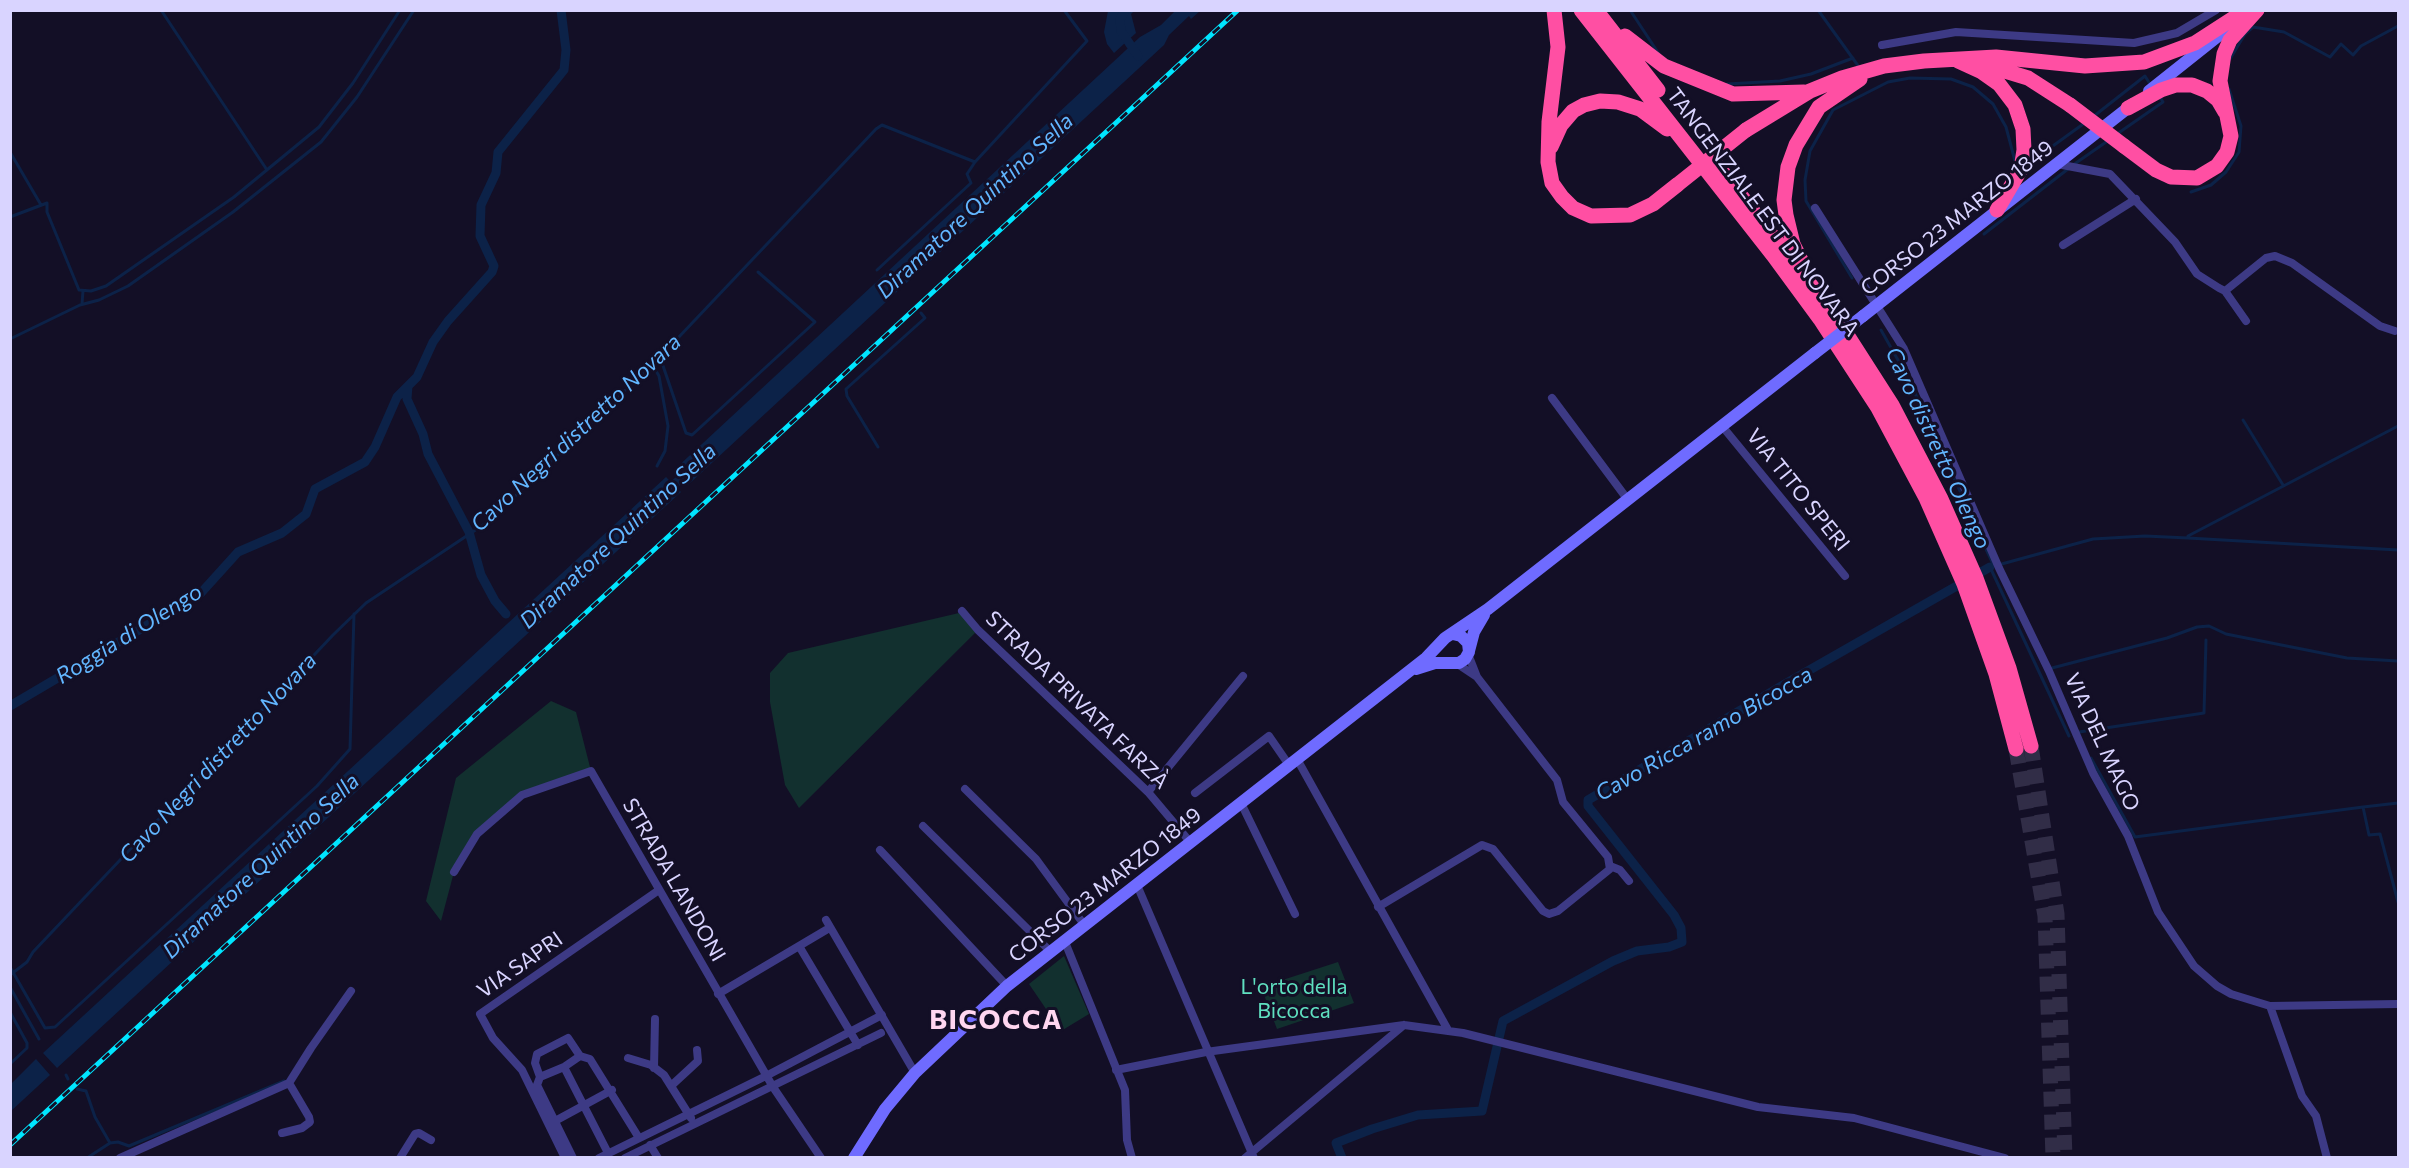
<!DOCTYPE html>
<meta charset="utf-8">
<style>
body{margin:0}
#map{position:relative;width:2409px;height:1168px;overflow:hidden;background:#130f26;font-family:Commissioner,sans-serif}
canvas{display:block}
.frame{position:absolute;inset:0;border:12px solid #d9d4ff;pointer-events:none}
</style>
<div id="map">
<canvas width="2409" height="1168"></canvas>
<div class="frame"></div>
</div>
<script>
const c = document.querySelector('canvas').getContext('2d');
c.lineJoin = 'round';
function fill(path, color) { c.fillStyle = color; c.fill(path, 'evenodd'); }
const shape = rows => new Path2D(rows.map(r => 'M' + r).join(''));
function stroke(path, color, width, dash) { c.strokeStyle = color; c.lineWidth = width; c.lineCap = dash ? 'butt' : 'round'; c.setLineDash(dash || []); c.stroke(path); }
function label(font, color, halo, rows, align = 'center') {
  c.font = font + ' Commissioner,sans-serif'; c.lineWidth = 6; c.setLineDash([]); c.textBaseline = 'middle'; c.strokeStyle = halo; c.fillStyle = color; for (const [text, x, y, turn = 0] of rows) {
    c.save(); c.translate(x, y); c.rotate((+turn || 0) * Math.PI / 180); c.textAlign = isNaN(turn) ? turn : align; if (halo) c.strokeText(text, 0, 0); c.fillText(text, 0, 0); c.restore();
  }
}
const green = shape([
 [959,613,977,631,799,808,785,785,770,702,770,673,788,653],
 [551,701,576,712,591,771,518,797,477,834,454,872,441,921,426,901,456,778],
 [1064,956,1089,1014,1061,1031,1029,984],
 [1338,962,1354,1003,1277,1029,1261,987]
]);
const water = shape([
 [1108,11,1134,11,1131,14,1136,33,1114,53,1107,44,1104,32],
 [1175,11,1200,11,1191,19,1189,16,1169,35,1164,45,688,485,674,470,1140,37,1161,25],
 [666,477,681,492,57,1068,43,1053],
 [36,1059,50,1075,11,1111,11,1084]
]);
const stream = shape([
 [161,10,267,170],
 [1630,10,1659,54],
 [1818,10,1859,67],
 [2230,59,2245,34,2253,27,2284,32,2330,57,2341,44,2353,55,2361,46,2398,26],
 [1727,84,1780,81,1811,74,1853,58],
 [2094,116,2145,76,2150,84],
 [2117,134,2163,102,2160,97],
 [10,152,41,205],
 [2027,161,2032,161,2086,122],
 [2073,165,2109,140],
 [2191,192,2211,185,2226,172,2239,152,2241,126,2229,89],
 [10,217,47,203,47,212,79,290,91,291,106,286,234,197,319,127,353,83,400,10],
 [1984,234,2068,169],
 [877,270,971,183,967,174,975,162,1087,41,1064,10],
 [1852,278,1806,201,1805,180,1810,151,1833,110,1888,82,1910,78,1951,79,1973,87,1993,104,2006,127,2015,161],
 [82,304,83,291],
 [1881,330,1907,376,1984,543],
 [10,339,80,305,99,300,128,286,233,212,321,142,357,97,414,10],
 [660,357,686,433,692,435,815,322,758,272],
 [652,364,659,376,668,426,665,451,657,466],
 [2243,420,2283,485],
 [878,447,847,396,846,389,925,318,921,313],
 [2188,538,2398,550],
 [1986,549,1994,566,1990,567,2069,736],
 [1998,565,2093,539,2145,536,2188,538,2188,536,2398,426],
 [2052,668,2167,638,2197,627,2209,626,2226,634,2347,658,2398,661],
 [2079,732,2204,713,2206,640],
 [2091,758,2135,837,2363,807,2369,835,2380,834,2398,902],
 [2363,807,2398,803],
 [10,967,45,1028,55,1027,317,786,350,749,354,614],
 [10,975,27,962,33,952,333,635,366,603,489,521,659,358,876,129,882,125,975,162],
 [10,987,39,1039],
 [10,1012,27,1043,27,1048,10,1064],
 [66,1075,68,1079],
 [77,1089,86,1091,95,1117,110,1143,87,1158],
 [110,1143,118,1142,129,1146,284,1081]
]);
const canal = shape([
 [1125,10,1120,20,1121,31,1138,56],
 [408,386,407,399,423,434,428,454,469,532,481,575,495,601,506,614],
 [666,492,689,471],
 [10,706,200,594,238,552,282,533,306,514,315,489,365,462,375,447,397,397,417,377,433,342,448,321,492,272,494,266,480,236,481,205,496,173,498,152,564,70,566,50,561,10],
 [1342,1158,1336,1143,1372,1129,1418,1115,1482,1111,1503,1021,1613,961,1637,951,1669,947,1682,942,1681,928,1674,915,1588,806,1588,800,1785,684,1990,567]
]);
const highwayTunnel = shape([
 [2031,746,2057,914,2065,1158],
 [2016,749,2045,916,2053,1158]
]);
const street = shape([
 [1882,45,1956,32,2134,43,2177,33,2216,10],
 [2057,164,2110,174,2175,242,2197,274,2219,288,2225,291,2266,258,2275,256,2292,263,2380,326,2395,331],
 [1815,208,1904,349,1999,568,2049,671,2093,773,2128,836,2158,912,2194,966,2217,986,2231,994,2270,1006,2398,1004],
 [2063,245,2136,199],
 [2225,291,2246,321],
 [1552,398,1628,500],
 [1722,426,1845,576],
 [962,611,978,630,1148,792,1191,843],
 [1456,663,1477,677,1468,654],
 [1297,759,1448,1030],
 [965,789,1036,859,1085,926],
 [1148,792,1243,676],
 [1195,793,1269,736,1289,765],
 [1241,803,1295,914],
 [923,826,1051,952],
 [880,850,1007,986],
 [1610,866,1620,870,1629,881],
 [454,872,477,834,522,795,591,771,773,1087,821,1158],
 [1137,885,1254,1158],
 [1378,907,1482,845,1493,849,1543,911,1549,914,1558,911,1610,869,1608,857,1563,802,1557,780,1477,677],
 [826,920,915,1073],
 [1065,942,1125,1090,1127,1140,1132,1158],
 [799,946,826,930],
 [718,994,799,946,858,1045],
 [2270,1006,2302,1096,2316,1116,2327,1158],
 [580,1056,590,1059,639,1138],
 [628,1058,651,1065,664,1075,691,1118],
 [564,1067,580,1056,568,1038,537,1054,535,1063,540,1077,564,1067,608,1153],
 [654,1068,655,1019],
 [1116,1070,1206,1052,1404,1025,1463,1033,1758,1107,1854,1118,2005,1158],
 [540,1077,537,1085,573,1158],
 [289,1083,311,1048,351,991],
 [672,1085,698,1061,697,1050],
 [555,1121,612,1090],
 [650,1145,658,1158],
 [120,1158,289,1083,309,1117,310,1122,302,1128,282,1133],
 [400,1158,415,1134,419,1133,431,1140],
 [565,1158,522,1070,493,1038,480,1014,659,890],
 [599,1158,766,1076,882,1015],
 [625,1158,881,1033],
 [1245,1158,1404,1025]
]);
const secondary = shape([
 [2149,91,2227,29],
 [1863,316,2133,104],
 [1469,651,1474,632,1484,615],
 [1416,669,1435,663,1459,663,1465,659,1469,652,1468,643,1461,636,1453,634],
 [854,1158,885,1109,915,1073,1007,986,1426,658,1445,638,1488,609,1815,353]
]);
const highway = shape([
 [1554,10,1558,47,1549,122,1548,162,1552,183,1562,197,1573,208,1591,216,1630,215,1653,204,1677,185],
 [1581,10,1773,255,1820,319,1878,408,1926,498,1964,584,1996,674,2016,749],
 [1596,10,1658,90],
 [1625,36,1664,66,1733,94,1804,92],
 [1958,61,1982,72,1999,84,2015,105,2023,129,2024,150,2021,169,1997,210],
 [1982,64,2028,78,2070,105],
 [2128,108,2161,90,2176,85,2192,85,2207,91,2218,100,2225,112],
 [1746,130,1810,91,1842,78,1884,66,1924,61,1996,57,2085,66,2144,62,2195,43,2246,10],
 [2124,146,2156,170,2171,177,2197,178,2217,166,2227,152,2231,136,2220,81,2224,54,2230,40,2257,10],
 [1551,147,1561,125,1573,111,1584,105,1600,101,1618,102,1640,109,1667,129],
 [1717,165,1835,316,1892,405,1941,499,1976,578,2009,668,2031,746],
 [1803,264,1793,244,1786,215,1784,200,1788,167,1796,145,1819,107,1860,79]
]);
const rail = shape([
 [10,1145,1238,10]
]);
const secondaryBridge = shape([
 [1815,353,1863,316]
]);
const highwayBridge = shape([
 [2070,105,2124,146],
 [1677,185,1746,130]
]);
const streetNames = [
 ["TANGENZIALE EST DI NOVARA",1763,212,53],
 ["CORSO 23 MARZO 1849",1957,218,-38],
 ["VIA TITO SPERI",1798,490,51],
 ["STRADA PRIVATA FARZÀ",1077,700,44],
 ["VIA DEL MAGO",2102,742,65],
 ["STRADA LANDONI",674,880,60],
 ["CORSO 23 MARZO 1849",1105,885,-38],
 ["VIA SAPRI",520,965,-35]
];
const parkNames = [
 ["L'orto della",1294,987],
 ["Bicocca",1294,1011]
];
const waterNames = [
 ["Diramatore Quintino Sella",975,206,-43],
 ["Cavo Negri distretto Novara",576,433,-43],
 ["Cavo distretto Olengo",1938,448,65],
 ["Diramatore Quintino Sella",618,536,-43],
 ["Roggia di Olengo",129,634,-32],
 ["Cavo Ricca ramo Bicocca",1704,734,-30],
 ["Cavo Negri distretto Novara",218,758,-47],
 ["Diramatore Quintino Sella",261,866,-43]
];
const districtNames = [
 ["BICOCCA",996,1020]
];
fill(green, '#12302f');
fill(water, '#0c2248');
stroke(stream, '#0c2248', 3);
stroke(canal, '#0c2248', 9);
stroke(highwayTunnel, '#312d47', 15, [15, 8]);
stroke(street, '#3d3a85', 8);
stroke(secondary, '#6f6bff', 12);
stroke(highway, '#ff4fa3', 15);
stroke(rail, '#00e5ff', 5);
stroke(rail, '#130f26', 3, [9]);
stroke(secondaryBridge, '#6f6bff', 12);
stroke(highwayBridge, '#ff4fa3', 15);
label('21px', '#d9d4ff', '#130f26', streetNames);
label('21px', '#5fe0c0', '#130f26', parkNames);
label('italic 22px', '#62b6ff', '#130f26', waterNames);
c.letterSpacing = '1.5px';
label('bold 27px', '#ffd6f0', '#130f26', districtNames);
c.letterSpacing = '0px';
</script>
